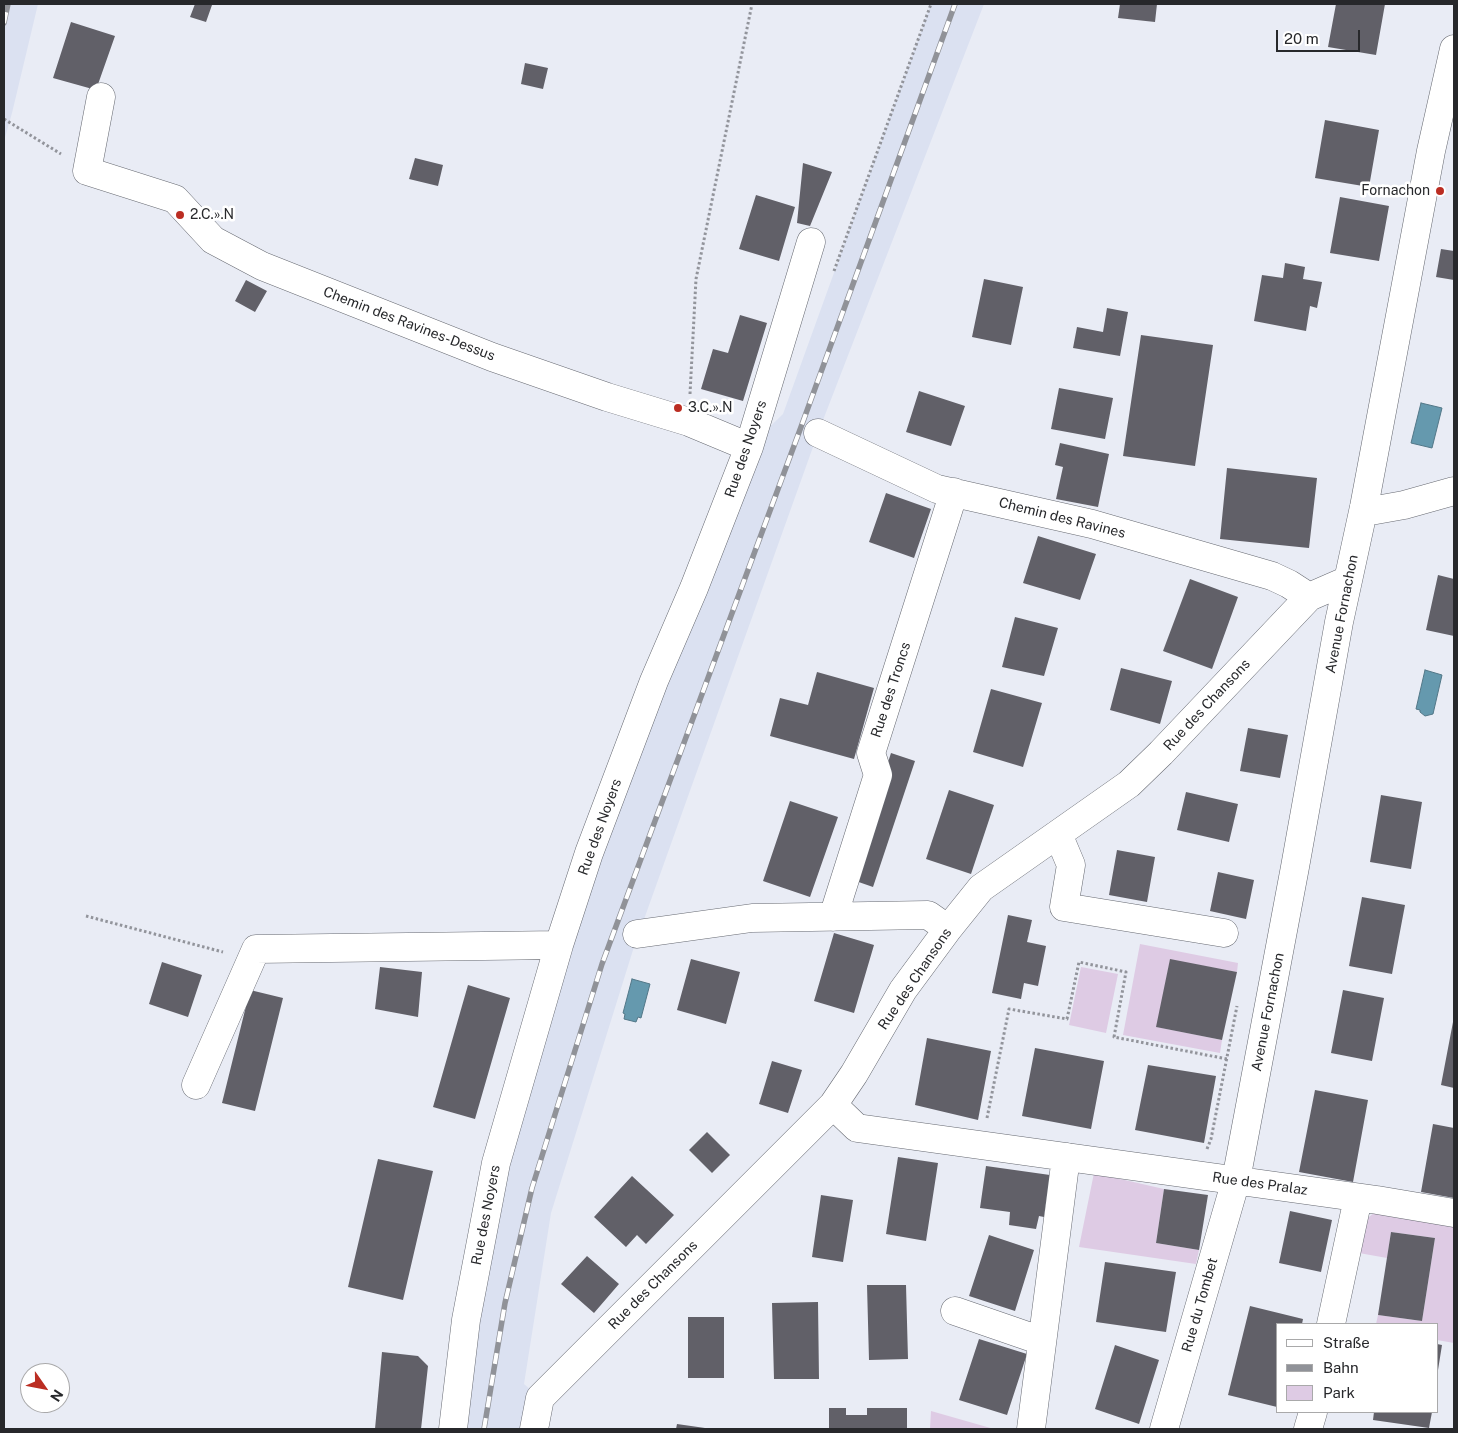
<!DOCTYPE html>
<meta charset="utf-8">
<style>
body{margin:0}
#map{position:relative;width:1458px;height:1433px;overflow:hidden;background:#e9ecf5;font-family:"Public Sans",sans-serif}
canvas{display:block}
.frame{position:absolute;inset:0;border:5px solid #27282b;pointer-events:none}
.legend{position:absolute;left:1276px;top:1323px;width:162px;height:90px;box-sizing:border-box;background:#fff;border:1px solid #a9a9aa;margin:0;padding:6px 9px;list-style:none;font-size:15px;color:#27282b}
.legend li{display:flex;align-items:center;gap:10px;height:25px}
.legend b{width:25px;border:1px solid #a9a9aa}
.north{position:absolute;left:20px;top:1363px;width:50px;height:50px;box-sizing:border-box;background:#fff;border:1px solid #a9a9aa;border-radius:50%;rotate:123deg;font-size:14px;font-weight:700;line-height:20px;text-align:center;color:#27282b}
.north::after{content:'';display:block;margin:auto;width:18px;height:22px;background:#bb2d22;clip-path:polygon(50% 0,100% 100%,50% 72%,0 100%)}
.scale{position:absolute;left:1276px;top:30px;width:84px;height:22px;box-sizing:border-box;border:2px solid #27282b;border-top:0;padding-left:6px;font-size:15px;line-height:18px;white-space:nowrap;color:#27282b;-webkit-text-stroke:4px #fff;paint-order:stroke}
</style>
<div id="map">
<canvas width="1458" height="1433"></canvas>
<div class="frame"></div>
<ul class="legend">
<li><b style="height:6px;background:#fff"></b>Straße</li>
<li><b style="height:6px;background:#909298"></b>Bahn</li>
<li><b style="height:14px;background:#decbe4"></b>Park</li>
</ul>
<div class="north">N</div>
<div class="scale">20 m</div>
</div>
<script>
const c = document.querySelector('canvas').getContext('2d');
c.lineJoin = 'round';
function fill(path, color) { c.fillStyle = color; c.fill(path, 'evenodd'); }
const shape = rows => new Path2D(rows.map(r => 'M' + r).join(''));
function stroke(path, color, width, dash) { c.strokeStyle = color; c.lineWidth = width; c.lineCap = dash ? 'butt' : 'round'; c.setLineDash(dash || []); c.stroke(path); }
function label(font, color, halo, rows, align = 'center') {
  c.font = font + ' "Public Sans",sans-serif'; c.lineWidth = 5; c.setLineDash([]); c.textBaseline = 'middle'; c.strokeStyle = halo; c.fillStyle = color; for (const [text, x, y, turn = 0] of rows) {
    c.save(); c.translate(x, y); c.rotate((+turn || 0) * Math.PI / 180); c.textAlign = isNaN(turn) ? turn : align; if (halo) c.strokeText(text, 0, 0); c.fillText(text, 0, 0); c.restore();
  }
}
const built = shape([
 [4,4,38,4,12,113,4,141],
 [931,4,984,4,818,433,633,950,551,1213,524,1384,540,1398,534,1429,453,1429,528,1051,749,447,783,414]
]);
const green = shape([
 [1140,944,1238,963,1237,972,1170,960,1157,1027,1222,1040,1220,1053,1123,1035],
 [1081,967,1118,974,1106,1033,1069,1025],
 [1094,1173,1164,1189,1156,1243,1199,1250,1196,1264,1079,1247],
 [1374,1213,1454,1227,1454,1343,1437,1340,1437,1324,1376,1324,1378,1315,1422,1321,1435,1238,1391,1232,1387,1258,1359,1253,1365,1220],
 [931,1411,994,1429,930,1429]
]);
const water = shape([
 [1421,403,1442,408,1432,448,1411,443,1421,403],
 [1425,670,1442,675,1433,714,1425,716,1420,712,1420,710,1416,709,1425,670],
 [632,979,650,984,641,1018,638,1017,636,1022,624,1019,625,1014,623,1013,632,979]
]);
const building = shape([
 [195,4,212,5,206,22,190,17],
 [1120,4,1157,4,1155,22,1118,18],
 [1336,4,1385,4,1376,55,1328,47],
 [71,22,115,36,96,90,53,78],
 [525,63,548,68,543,89,521,84],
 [1325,120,1379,130,1369,187,1315,178],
 [415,158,443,165,438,186,409,179],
 [803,163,832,172,810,226,797,223],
 [756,195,795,207,779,261,739,249],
 [1340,197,1389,206,1379,261,1330,253],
 [1441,249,1454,251,1454,280,1436,277],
 [1285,263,1305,267,1303,279,1322,282,1317,308,1310,306,1306,331,1254,321,1262,275,1283,278],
 [984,279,1023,287,1011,345,972,337],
 [246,280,267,291,255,312,235,301],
 [1107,308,1128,312,1120,356,1073,348,1077,327,1103,332],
 [740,315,767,323,743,401,701,389,713,349,728,353],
 [1141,335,1213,345,1195,466,1123,456],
 [1059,388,1113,398,1105,439,1051,429],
 [919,391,965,406,951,446,906,432],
 [1060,443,1109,454,1098,507,1056,499,1063,467,1055,465],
 [1227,468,1317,478,1309,548,1220,539],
 [886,493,931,509,914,558,869,542],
 [1038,536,1096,554,1080,600,1023,583],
 [1438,575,1454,579,1454,636,1426,630],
 [1190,579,1238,597,1212,669,1163,651],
 [1015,617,1058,628,1044,676,1002,667],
 [1121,668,1172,681,1160,724,1110,710],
 [817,672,874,688,854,759,770,736,780,698,808,705],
 [991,689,1042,703,1023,767,973,752],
 [1248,728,1288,735,1280,778,1240,771],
 [891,753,915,761,873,887,850,879],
 [949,790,994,805,971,874,926,859],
 [1186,792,1238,804,1229,842,1177,830],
 [1381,795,1422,802,1411,869,1370,862],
 [790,801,838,817,810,897,763,881],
 [1117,850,1155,857,1147,902,1109,895],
 [1218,872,1254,880,1246,919,1210,911],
 [1362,897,1405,905,1392,974,1349,966],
 [1008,915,1032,920,1027,942,1046,946,1038,986,1024,983,1021,999,992,993],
 [834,933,874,945,854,1013,814,1001],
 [691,959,740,972,726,1024,677,1010],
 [1170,959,1237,972,1222,1040,1156,1027],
 [162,962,202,975,188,1017,149,1004],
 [380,967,422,972,418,1017,375,1009],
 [468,985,510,998,475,1119,433,1107],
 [250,990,283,998,255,1111,222,1103],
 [1343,990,1384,998,1372,1061,1331,1053],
 [1453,1022,1454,1022,1454,1088,1441,1085],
 [927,1038,991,1051,978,1120,915,1105],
 [1035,1048,1104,1061,1091,1129,1022,1116],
 [772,1061,802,1070,788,1113,759,1104],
 [1148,1065,1216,1076,1204,1143,1135,1130],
 [1315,1090,1368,1100,1353,1182,1299,1172],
 [1433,1124,1454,1128,1454,1198,1421,1192],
 [707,1132,730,1155,712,1173,689,1150],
 [898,1157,938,1163,926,1241,886,1234],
 [378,1159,433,1171,403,1300,348,1287],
 [986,1166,1050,1175,1044,1217,1039,1216,1036,1229,1009,1225,1010,1212,980,1208],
 [632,1176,674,1215,646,1244,637,1235,626,1247,594,1217],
 [1164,1189,1208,1195,1199,1250,1156,1243],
 [821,1195,853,1200,843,1262,812,1257],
 [1290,1211,1332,1220,1321,1272,1279,1263],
 [1391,1232,1435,1238,1422,1321,1378,1315],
 [989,1235,1034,1250,1015,1311,969,1296],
 [587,1256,619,1284,594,1313,561,1284],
 [1105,1262,1176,1272,1166,1332,1096,1322],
 [867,1285,906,1285,908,1359,869,1360],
 [818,1302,819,1379,774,1379,772,1303],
 [1250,1306,1303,1319,1302,1324,1277,1324,1277,1407,1228,1395],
 [688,1317,724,1317,724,1378,688,1378],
 [979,1339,1027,1354,1007,1415,959,1400],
 [1437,1344,1442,1345,1438,1370,1437,1370],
 [1115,1345,1159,1360,1139,1424,1095,1409],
 [382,1352,418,1356,428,1366,421,1429,375,1429],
 [829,1408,846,1408,846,1415,867,1415,867,1408,907,1408,907,1429,829,1429],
 [1374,1412,1432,1412,1429,1428,1373,1420],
 [677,1424,705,1428,704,1429,676,1429]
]);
const path = shape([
 [4,119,61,154],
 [834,271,931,4],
 [690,394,696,279,752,4],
 [86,916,223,952],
 [987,1118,1009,1009,1067,1019,1079,962,1126,972,1114,1037,1227,1059],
 [1207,1149,1211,1139,1237,1006]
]);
const minor = shape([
 [101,97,87,171,175,199,213,240,262,266,492,357,607,397,689,422,749,447],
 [818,433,937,489,1092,524,1272,576,1289,584,1309,597],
 [1364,507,1376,510,1404,505,1454,491],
 [1058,834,1071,865,1064,907,1224,933],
 [833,917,878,775,871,753,954,492],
 [637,934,752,918,928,915,948,929],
 [196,1085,256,949,559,945],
 [833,1105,857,1128,1377,1200,1454,1213],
 [955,1311,1042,1341],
 [1331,1324,1358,1198],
 [453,1429,466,1320,496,1163,559,945,589,853,654,681,694,588,749,447,811,242],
 [534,1429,540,1398,833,1105,854,1074,903,990,948,929,981,888,1129,784,1161,753,1309,597,1348,580],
 [1031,1429,1066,1157],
 [1164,1429,1236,1180,1295,867,1339,622,1364,507,1431,151,1454,49],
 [1308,1429,1313,1412]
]);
const rail = shape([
 [4,23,8,4],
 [484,1429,505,1303,532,1188,602,964,801,427,955,4]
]);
const markers = [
 [1440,191,5,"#bb2d22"],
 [180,215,5,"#bb2d22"],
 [678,408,5,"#bb2d22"]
];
const poiNames = [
 ["Fornachon",1430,191,"right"],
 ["2.C.».N",190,215],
 ["3.C.».N",688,408]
];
const streetNames = [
 ["Chemin des Ravines-Dessus",409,324,21],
 ["Rue des Noyers",746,449,-71],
 ["Chemin des Ravines",1062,518,14],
 ["Avenue Fornachon",1342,614,-79],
 ["Rue des Troncs",891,690,-72],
 ["Rue des Chansons",1207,705,-47],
 ["Rue des Noyers",600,827,-70],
 ["Rue des Chansons",915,979,-56],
 ["Avenue Fornachon",1268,1012,-79],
 ["Rue des Pralaz",1260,1184,8],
 ["Rue des Noyers",486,1215,-79],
 ["Rue des Chansons",653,1285,-45],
 ["Rue du Tombet",1200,1305,-74]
];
fill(built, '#dbe1f1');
fill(green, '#decbe4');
fill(water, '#6599ae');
stroke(water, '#527787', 1);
fill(building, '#616068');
stroke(minor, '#676a72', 29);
stroke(path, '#92949b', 3, [2.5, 2.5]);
stroke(minor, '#fff', 28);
stroke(rail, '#909298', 5.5);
stroke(rail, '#fff', 4, [11]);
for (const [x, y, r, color] of markers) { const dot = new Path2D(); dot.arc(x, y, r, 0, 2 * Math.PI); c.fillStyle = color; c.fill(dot); stroke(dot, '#fff', 2); }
label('14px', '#27282b', '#fff', poiNames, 'left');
label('14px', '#27282b', '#fff', streetNames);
</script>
